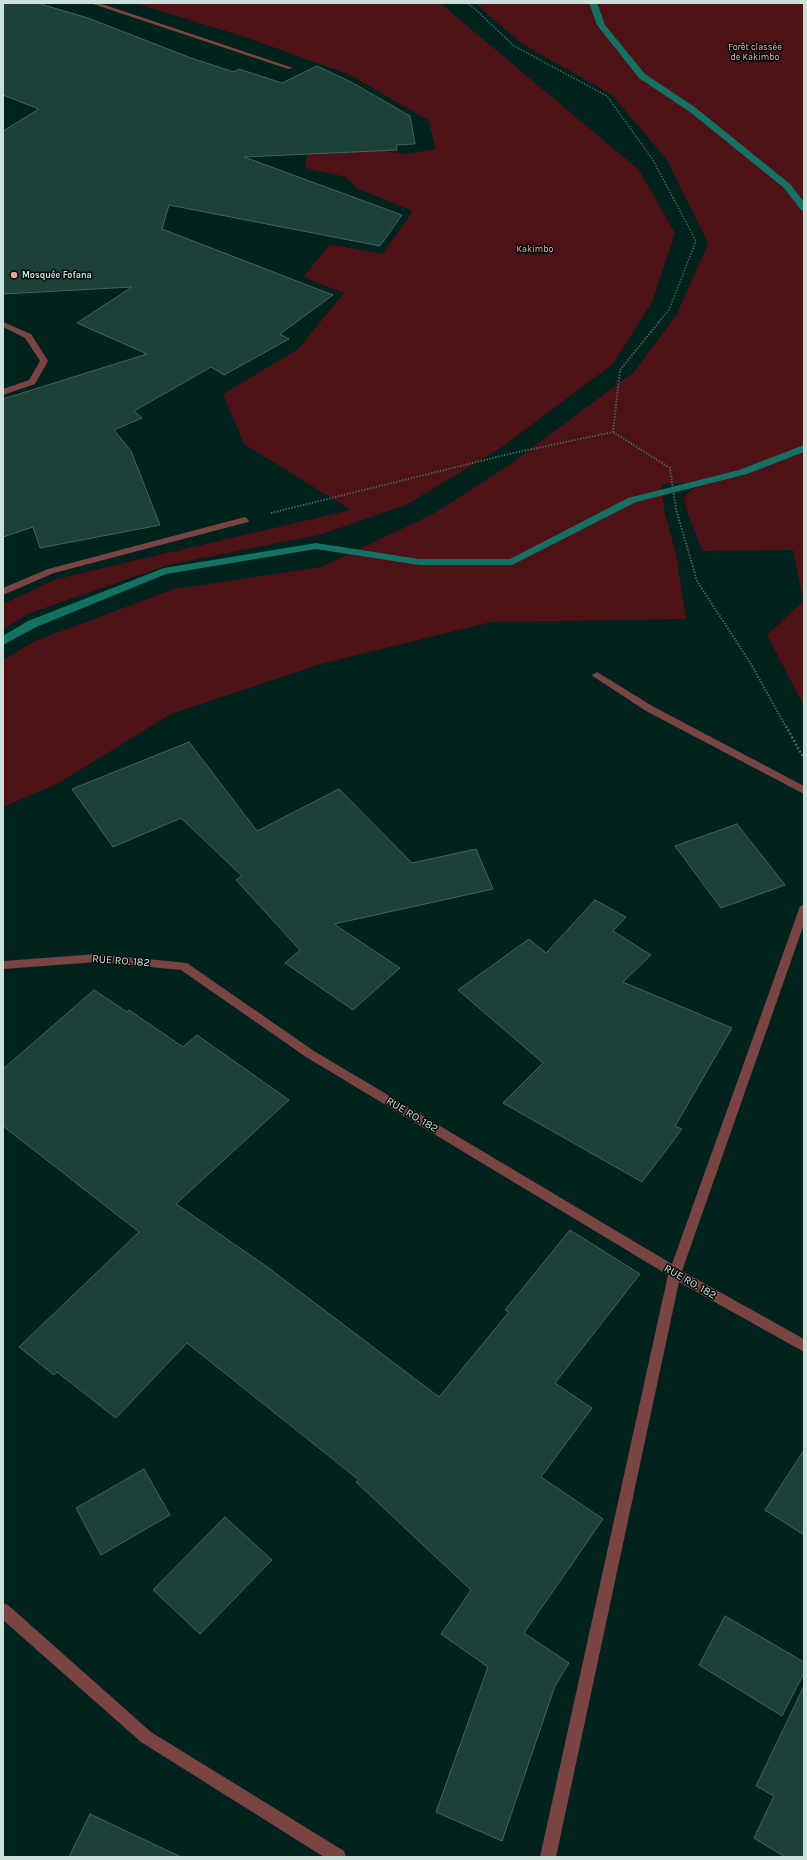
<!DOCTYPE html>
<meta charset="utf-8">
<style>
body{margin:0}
#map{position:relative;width:807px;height:1860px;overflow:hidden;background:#02221d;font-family:Karla,sans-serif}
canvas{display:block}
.frame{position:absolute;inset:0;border:4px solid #cae0da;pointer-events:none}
</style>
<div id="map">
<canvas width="807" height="1860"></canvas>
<div class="frame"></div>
</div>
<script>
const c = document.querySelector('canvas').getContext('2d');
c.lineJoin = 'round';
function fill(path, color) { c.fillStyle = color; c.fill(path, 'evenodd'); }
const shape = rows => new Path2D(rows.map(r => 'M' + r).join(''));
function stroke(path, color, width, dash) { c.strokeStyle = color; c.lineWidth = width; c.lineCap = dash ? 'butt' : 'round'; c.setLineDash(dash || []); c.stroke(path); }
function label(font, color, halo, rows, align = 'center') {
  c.font = font + ' Karla,sans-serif'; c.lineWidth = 3; c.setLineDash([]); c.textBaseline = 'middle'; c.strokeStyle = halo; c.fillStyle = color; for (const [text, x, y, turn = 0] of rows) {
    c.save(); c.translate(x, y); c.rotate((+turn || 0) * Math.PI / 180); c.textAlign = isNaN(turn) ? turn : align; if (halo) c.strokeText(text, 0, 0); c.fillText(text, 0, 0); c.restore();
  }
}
const green = shape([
 [135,3,440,3,639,170,675,233,652,302,613,364,502,447,406,505,319,535,168,565,30,613,3,629,3,604,56,579,351,510,244,444,223,394,298,349,344,293,303,277,330,244,382,254,413,211,356,188,346,177,305,168,308,150,369,148,404,154,436,149,428,120,350,75,248,38],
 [475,3,804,3,804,706,767,635,803,601,793,550,702,551,686,509,684,496,701,483,662,484,664,510,676,554,686,619,491,622,321,664,171,714,57,784,3,807,3,660,35,641,174,589,321,567,433,514,509,465,634,372,677,314,708,243,667,160,612,95,521,43]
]);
const stream = shape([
 [589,3,597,3,605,25,645,74,696,108,790,184,804,202,804,211,801,210,784,188,690,112,639,78,597,25,589,3],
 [804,445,804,452,747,474,636,502,512,565,419,565,316,549,166,574,36,627,3,645,3,636,28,621,164,568,316,543,419,559,510,559,628,498,739,470,804,445]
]);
const building = shape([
 [3,3,37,3,88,18,191,58,234,72,239,69,282,83,317,66,351,82,410,116,415,144,396,145,397,150,244,157,402,215,380,246,169,205,162,229,333,295,280,334,289,339,224,375,211,367,134,411,142,418,114,430,131,451,160,525,40,548,33,527,3,537,3,399,147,354,77,323,132,287,3,294,3,131,39,109,3,95,3,3],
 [189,742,257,831,339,789,412,863,476,849,493,889,334,924,400,968,353,1010,285,963,300,950,236,880,242,876,181,818,113,847,72,789,189,742],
 [737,824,785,885,721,908,675,846,737,824],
 [595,900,626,917,613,931,651,955,623,982,732,1028,675,1126,682,1129,642,1182,503,1103,543,1063,458,990,529,939,546,953,595,900],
 [94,990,127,1012,129,1010,183,1047,197,1035,289,1100,176,1204,266,1266,439,1397,509,1312,505,1310,570,1230,640,1274,555,1383,592,1408,541,1477,603,1519,524,1633,569,1663,555,1686,502,1841,436,1812,488,1667,441,1634,471,1590,356,1482,359,1480,187,1343,116,1418,57,1372,54,1375,19,1347,139,1232,3,1126,3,1069,94,990],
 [804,1450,804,1535,765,1510,804,1450],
 [144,1469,170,1515,101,1555,76,1508,144,1469],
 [225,1517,272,1560,200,1634,153,1590,225,1517],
 [725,1616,804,1662,804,1673,782,1716,699,1665,725,1616],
 [804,1686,804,1857,785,1857,754,1838,774,1796,756,1786,804,1686],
 [90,1814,181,1857,69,1857,90,1814]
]);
const pathFar2 = shape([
 [466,3,473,7,514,46,607,96,653,160,696,241,669,310,658,323]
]);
const pathFar1 = shape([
 [613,432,670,468,676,509,697,581,751,664,786,727],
 [271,513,509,454,613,432,620,370,659,322]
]);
const path = shape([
 [786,726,803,757]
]);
const service = shape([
 [597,672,654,707,804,786,804,794,646,711,594,677,592,675,597,672]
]);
const minor = shape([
 [90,3,99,3,293,68,288,69,90,3],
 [3,322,31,334,48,361,35,384,3,395,3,389,29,380,40,361,25,338,3,327,3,322],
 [245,517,249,520,248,522,54,573,3,595,3,588,48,569,245,517],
 [804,905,804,924,682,1271,804,1339,804,1352,679,1282,556,1857,540,1857,668,1275,306,1057,181,970,97,962,3,969,3,961,97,954,187,963,314,1051,672,1264,799,909,800,906,804,905],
 [3,1603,8,1605,151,1732,344,1851,346,1857,324,1857,141,1742,3,1620,3,1603]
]);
const markers = [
 [14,275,4,"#f59b99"]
];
const farParknames = [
 ["Forêt classée",755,47],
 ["de Kakimbo",755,57],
 ["Kakimbo",535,249]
];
const farPoinames = [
 ["Mosquée Fofana",22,275]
];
const streetNames = [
 ["RUE RO. 182",121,961,4],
 ["RUE RO. 182",412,1115,31],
 ["RUE RO. 182",690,1282,30]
];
fill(green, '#4e1115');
fill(stream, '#127264');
fill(building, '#1d403a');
stroke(building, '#3e675f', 1);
stroke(pathFar2, '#46635e', 1.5, [1.5, 1.5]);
stroke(pathFar1, '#46635e', 2, [1.5, 1.5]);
stroke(path, '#46635e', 2.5, [2, 2]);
fill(service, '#7a4443');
fill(minor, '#7a4443');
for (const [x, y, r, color] of markers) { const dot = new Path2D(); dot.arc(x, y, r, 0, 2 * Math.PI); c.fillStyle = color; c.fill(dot); stroke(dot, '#000907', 1.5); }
label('9px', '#f8b2af', '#000907', farParknames);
label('bold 9px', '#cae0da', '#000907', farPoinames, 'left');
label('11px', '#cae0da', '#000907', streetNames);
</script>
